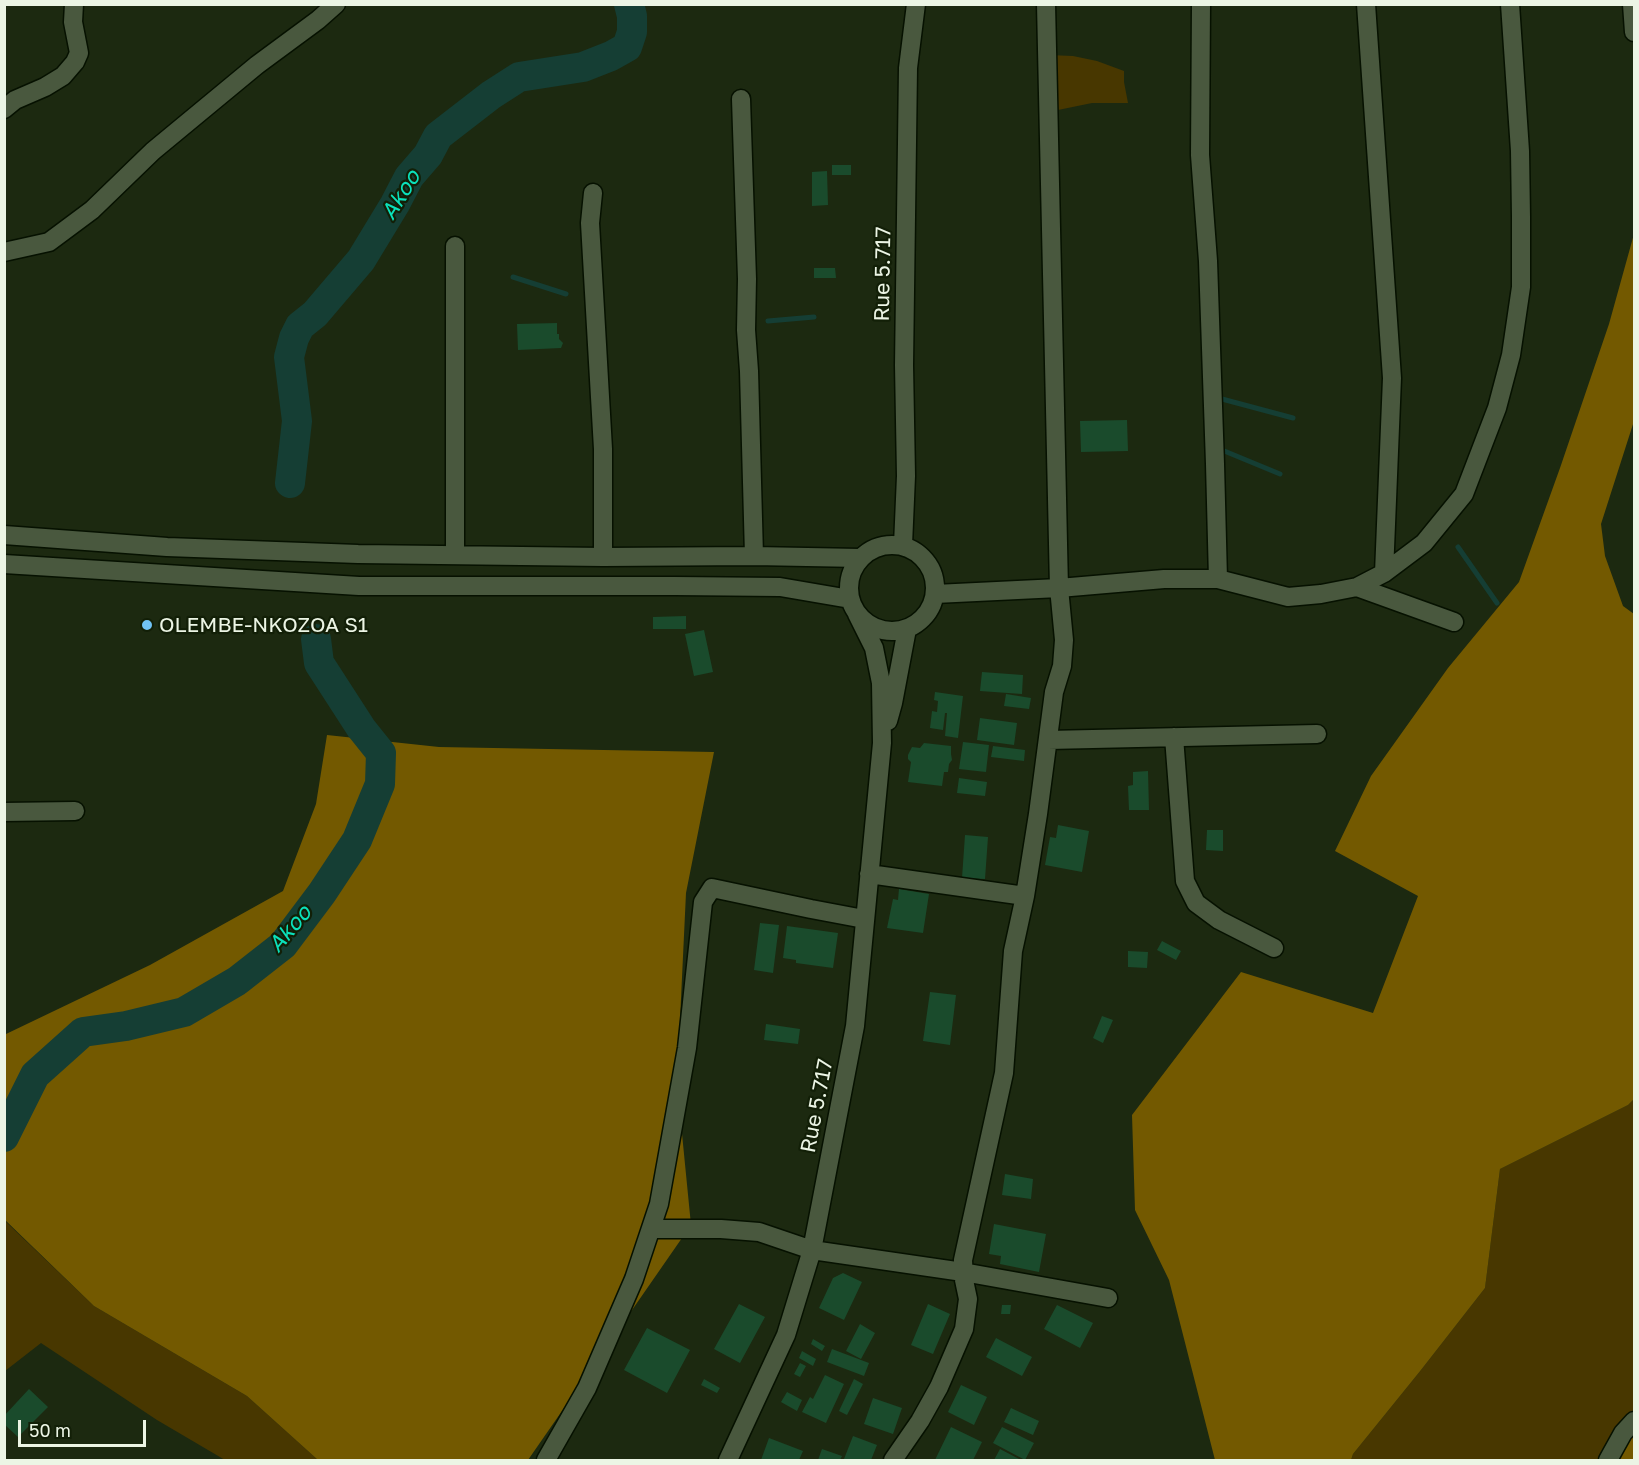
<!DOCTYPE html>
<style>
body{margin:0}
#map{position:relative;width:1639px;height:1465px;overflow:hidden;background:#1c2910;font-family:"Golos Text",sans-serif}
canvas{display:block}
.frame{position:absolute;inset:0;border:6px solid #ecf5e5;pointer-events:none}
.scale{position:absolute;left:18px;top:1420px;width:128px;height:27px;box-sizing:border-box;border:3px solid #ecf5e5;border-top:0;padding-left:8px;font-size:18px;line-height:21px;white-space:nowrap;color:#ecf5e5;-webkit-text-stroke:4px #121f07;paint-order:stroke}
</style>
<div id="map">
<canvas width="1639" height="1465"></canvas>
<div class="frame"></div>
<div class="scale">50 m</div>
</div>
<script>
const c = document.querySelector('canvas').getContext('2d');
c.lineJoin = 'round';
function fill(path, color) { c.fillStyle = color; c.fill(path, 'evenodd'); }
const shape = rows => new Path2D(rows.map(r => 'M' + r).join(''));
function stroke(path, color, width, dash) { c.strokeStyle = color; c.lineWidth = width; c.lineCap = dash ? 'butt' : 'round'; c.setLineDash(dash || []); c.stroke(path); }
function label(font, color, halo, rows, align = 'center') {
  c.font = font + ' "Golos Text",sans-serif'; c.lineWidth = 4.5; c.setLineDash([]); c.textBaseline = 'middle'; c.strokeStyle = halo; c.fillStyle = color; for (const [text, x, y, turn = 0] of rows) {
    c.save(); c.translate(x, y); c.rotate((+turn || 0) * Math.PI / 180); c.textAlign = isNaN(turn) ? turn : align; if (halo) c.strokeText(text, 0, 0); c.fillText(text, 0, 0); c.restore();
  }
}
const green = shape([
 [1049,55,1073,56,1097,61,1124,71,1124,82,1128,103,1092,103,1058,110,1053,104],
 [1634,1099,1634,1432,1618,1460,1351,1460,1353,1454,1421,1370,1485,1288,1500,1169,1628,1105],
 [4,1220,94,1306,247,1396,318,1460,225,1460,157,1420,41,1343,5,1371]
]);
const forest = shape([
 [1634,234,1634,421,1601,524,1605,556,1623,606,1634,614,1634,1099,1628,1105,1500,1169,1485,1288,1421,1370,1353,1454,1351,1460,1215,1460,1169,1280,1135,1210,1132,1115,1241,972,1373,1013,1418,896,1335,851,1371,776,1448,668,1519,582,1560,468,1609,324],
 [327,735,439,747,714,752,686,893,677,1083,691,1225,528,1460,318,1460,247,1396,94,1306,5,1220,4,1038,6,1034,150,965,283,891,316,804],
 [1634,1432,1634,1460,1618,1460]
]);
const stream = shape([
 [513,277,566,294],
 [768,321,814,317],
 [1222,399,1293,418],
 [1217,448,1280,474],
 [1458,547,1497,603]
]);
const river = shape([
 [290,483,297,421,289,357,294,338,300,326,315,314,361,260,395,204,409,177,428,155,438,136,491,95,519,77,583,67,611,56,627,47,632,32,632,16,629,4],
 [4,1137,35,1075,83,1032,126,1026,184,1012,237,981,283,945,322,893,357,840,380,784,381,753,361,728,319,663,316,639]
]);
const building = shape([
 [832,165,851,165,851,175,832,175],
 [827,171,828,205,812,206,812,172],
 [814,268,835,268,836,278,814,278],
 [557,323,557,334,559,334,559,339,563,343,561,348,518,350,517,324],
 [1127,420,1128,451,1081,452,1080,421],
 [686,616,686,629,653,629,653,617],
 [704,630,713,672,694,676,685,634],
 [982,672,1023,675,1022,694,980,691],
 [935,692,963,696,958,738,945,736,947,713,945,713,943,730,930,728,932,711,937,712,938,701,934,700],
 [1006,694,1031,698,1029,709,1004,706],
 [980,718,1017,723,1014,745,977,740],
 [963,742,989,745,986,772,959,769],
 [924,743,951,746,951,754,952,760,949,764,948,772,944,772,942,786,908,782,911,762,908,759,908,755,912,747,920,748],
 [993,746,1025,750,1024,761,991,757],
 [1148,771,1149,810,1129,810,1128,786,1133,785,1133,772],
 [959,778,987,782,985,796,957,793],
 [1058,825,1089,831,1082,872,1045,865,1050,837,1056,838],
 [1207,830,1223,830,1223,851,1206,850],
 [965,835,988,837,985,879,962,878],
 [899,889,929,894,923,933,887,928,893,899,898,900],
 [760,923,779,925,773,973,754,970],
 [787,926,838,933,833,968,796,963,796,960,783,958],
 [1162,941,1181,951,1176,960,1157,950],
 [1128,951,1148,952,1147,968,1128,967],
 [930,992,956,995,950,1045,923,1041],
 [1102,1016,1113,1020,1103,1043,1093,1038],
 [766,1024,800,1029,798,1044,764,1040],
 [1005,1174,1033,1179,1031,1199,1002,1195],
 [994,1224,1046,1234,1039,1272,1000,1264,1001,1256,989,1254],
 [843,1273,862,1282,844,1320,819,1308,833,1278],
 [739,1304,765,1317,740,1363,714,1349],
 [928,1304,950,1314,933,1354,911,1345],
 [1002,1305,1011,1305,1010,1314,1001,1314],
 [1057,1305,1093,1323,1080,1348,1044,1329],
 [860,1324,875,1333,861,1359,846,1351],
 [647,1328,690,1350,667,1393,624,1370],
 [996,1338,1032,1357,1022,1376,986,1357],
 [813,1339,825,1346,822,1351,811,1344],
 [832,1349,869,1363,864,1376,827,1362],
 [802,1351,816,1359,813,1366,799,1358],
 [800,1363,806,1366,800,1377,794,1374],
 [825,1375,844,1384,826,1423,802,1412,810,1397,813,1399],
 [704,1379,720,1388,717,1393,701,1385],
 [854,1379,863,1384,847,1415,839,1411],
 [961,1385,987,1397,974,1425,948,1412],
 [29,1389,48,1407,18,1437,4,1424,4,1416],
 [787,1392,802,1400,797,1411,781,1402],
 [873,1398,902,1408,893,1434,864,1424],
 [1011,1408,1039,1421,1033,1435,1004,1422],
 [951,1427,982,1442,973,1460,935,1460],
 [1002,1427,1034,1443,1025,1460,993,1443],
 [853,1436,877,1445,871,1460,844,1459],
 [769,1438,803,1451,799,1460,761,1460],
 [822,1449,842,1456,840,1460,818,1460],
 [1000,1449,1021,1460,994,1460]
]);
const minor = shape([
 [1201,4,1200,155,1208,261,1215,464,1218,579],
 [1366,4,1392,378,1384,573],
 [1632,4,1634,32],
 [741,99,747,279,746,330,749,371,754,556],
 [4,109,15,100,45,87,63,76,75,62,79,53,73,22,74,4],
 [593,193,590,223,603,449,603,557],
 [455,246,455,554],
 [4,252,49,242,92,210,153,151,257,65,318,20,336,4],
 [4,535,167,547,358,554,603,557,754,556,860,558],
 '849 588a43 43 0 1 1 86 0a43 43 0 1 1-86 0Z',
 [903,545,906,476,904,365,908,68,916,4],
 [4,564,359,586,675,586,780,587,850,599],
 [1357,587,1454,622],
 [935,594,1059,588,1164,579,1218,579,1288,597,1321,594,1357,587,1384,573,1424,543,1464,494,1497,408,1511,355,1521,287,1521,217,1520,151,1510,4],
 [888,721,893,703,907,629],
 [1174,737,1185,881,1196,903,1219,920,1274,948],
 [1048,740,1317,734],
 [4,812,75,811],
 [869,874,1025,896],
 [651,1229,721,1229,759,1232,812,1250,963,1272,1108,1298],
 [546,1460,587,1388,634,1279,659,1204,687,1048,703,902,712,888,811,909,864,919],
 [728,1460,786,1335,812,1250,855,1026,882,743,881,683,874,648,857,614],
 [893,1460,920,1421,939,1387,964,1329,968,1299,964,1280,963,1260,1004,1073,1013,951,1025,896,1038,814,1054,692,1062,666,1064,640,1059,588,1046,4],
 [1608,1460,1623,1433,1634,1421]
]);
const markers = [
 [147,625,6,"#70c2f4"]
];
const streetNames = [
 ["Rue 5.717",883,274,-89],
 ["Rue 5.717",817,1106,-79]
];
const poiNames = [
 ["OLEMBE-NKOZOA S1",159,625]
];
const waterNames = [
 ["Akoo",401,195,-58],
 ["Akoo",290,929,-50]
];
fill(green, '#483700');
fill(forest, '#735900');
stroke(stream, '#153e34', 5);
stroke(river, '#153e34', 30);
fill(building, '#1a4b2c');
stroke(minor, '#061100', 21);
stroke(minor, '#49583e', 18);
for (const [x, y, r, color] of markers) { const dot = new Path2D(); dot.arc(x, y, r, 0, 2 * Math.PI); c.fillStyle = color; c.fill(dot); stroke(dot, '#121f07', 2); }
label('21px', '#ecf5e5', '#121f07', streetNames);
label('21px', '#ecf5e5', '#121f07', poiNames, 'left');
label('italic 22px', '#0be1bb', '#121f07', waterNames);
</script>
